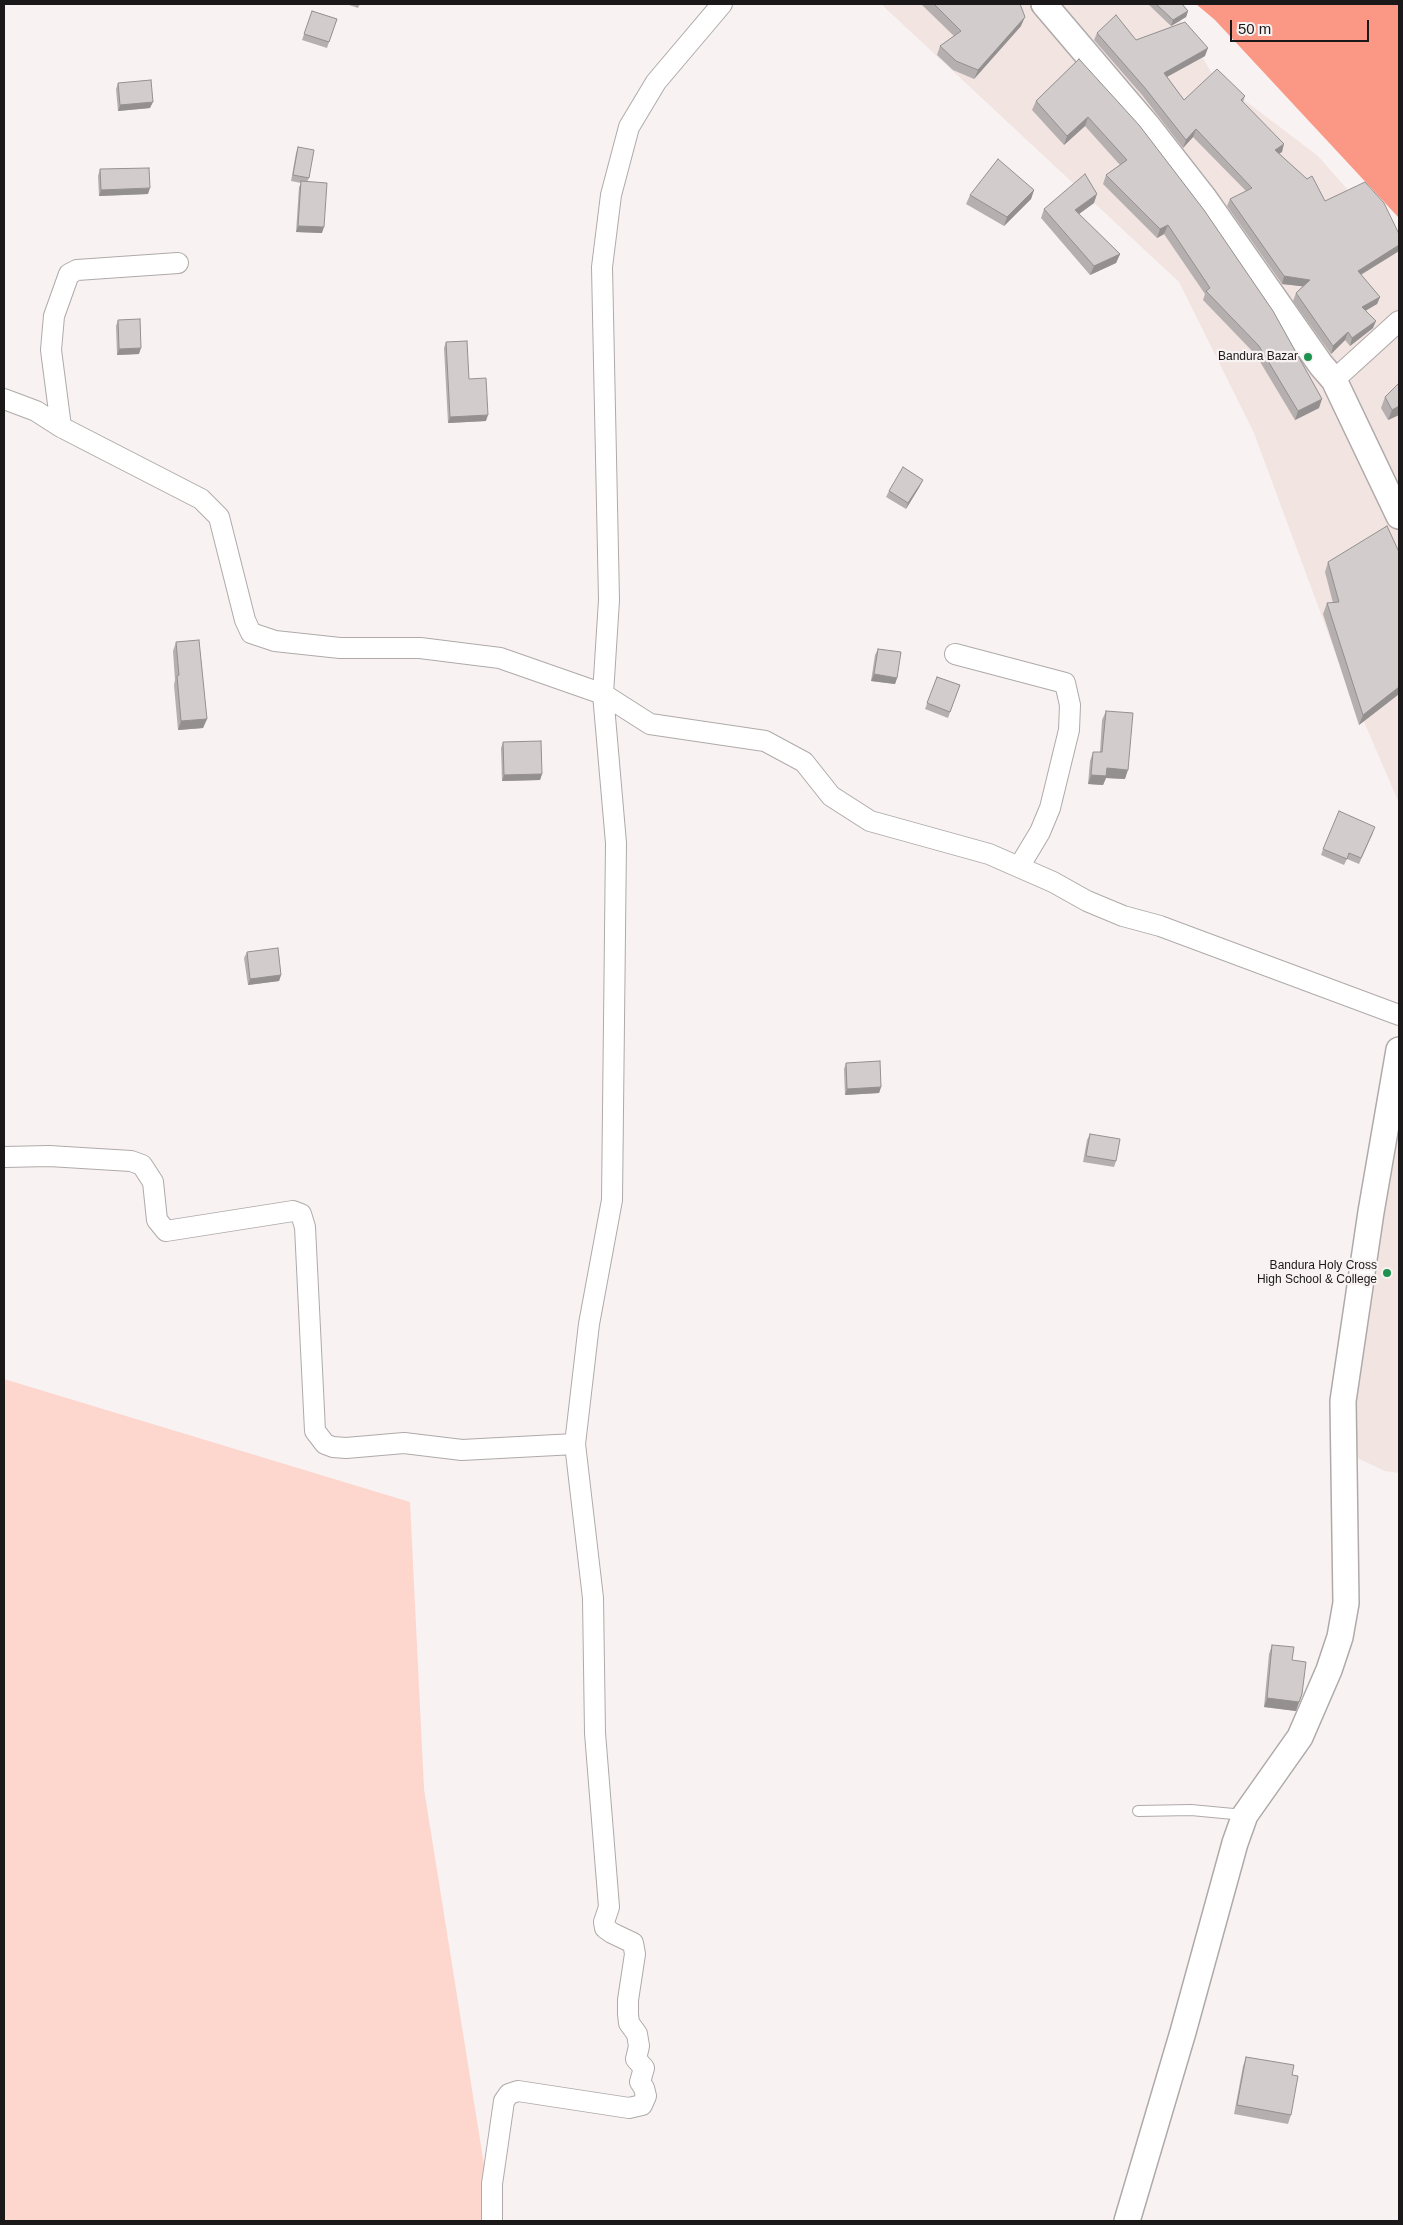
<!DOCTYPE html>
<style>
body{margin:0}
#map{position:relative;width:1403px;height:2225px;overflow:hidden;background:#f8f3f2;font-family:Helvetica,sans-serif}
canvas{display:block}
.frame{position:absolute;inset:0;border:5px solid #1a1818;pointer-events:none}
.scale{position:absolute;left:1230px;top:20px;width:139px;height:22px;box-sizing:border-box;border:2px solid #1a1818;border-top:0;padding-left:6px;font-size:15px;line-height:18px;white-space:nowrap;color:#1a1818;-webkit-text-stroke:4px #f8f3f2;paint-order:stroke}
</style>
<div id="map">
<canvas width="1403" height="2225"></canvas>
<div class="frame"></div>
<div class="scale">50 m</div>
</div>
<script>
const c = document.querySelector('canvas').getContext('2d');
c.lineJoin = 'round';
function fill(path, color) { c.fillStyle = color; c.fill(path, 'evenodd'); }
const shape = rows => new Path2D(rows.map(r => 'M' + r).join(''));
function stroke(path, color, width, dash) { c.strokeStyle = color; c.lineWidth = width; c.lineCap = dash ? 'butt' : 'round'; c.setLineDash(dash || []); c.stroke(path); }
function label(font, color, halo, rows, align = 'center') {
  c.font = font + ' Helvetica,sans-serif'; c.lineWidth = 4.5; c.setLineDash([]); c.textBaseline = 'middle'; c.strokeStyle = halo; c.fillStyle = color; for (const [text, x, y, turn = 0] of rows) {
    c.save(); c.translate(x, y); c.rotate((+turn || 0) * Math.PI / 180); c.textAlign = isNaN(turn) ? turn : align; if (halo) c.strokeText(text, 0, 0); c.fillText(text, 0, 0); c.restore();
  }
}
const built = shape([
 [881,4,1171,4,1214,77,1318,156,1399,248,1399,803,1342,671,1254,433,1179,282],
 [1399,1129,1399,1473,1385,1471,1355,1457,1343,1419]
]);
const green = shape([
 [4,1379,410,1502,424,1789,493,2221,4,2221]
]);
const water = shape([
 [1196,4,1399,4,1399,218,1215,20]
]);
const service = shape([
 [1138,1811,1191,1810,1244,1815]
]);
const minor = shape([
 [1334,380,1399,321],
 [4,399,36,411,61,427,201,499,219,517,245,620,251,633,275,641,340,648,420,648,500,658,603,694,650,724,765,741,804,762,831,796,870,821,989,854,1053,882,1087,901,1123,916,1160,926,1399,1015],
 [61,427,51,350,54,316,69,274,77,270,178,263],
 [955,654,1065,683,1070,705,1069,730,1050,808,1040,832,1019,867],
 [4,1157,49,1156,131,1161,142,1165,153,1182,157,1220,166,1231,293,1211,301,1214,305,1227,315,1431,325,1444,333,1447,346,1448,404,1443,462,1450,575,1444],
 [492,2221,492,2184,504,2101,509,2094,518,2091,629,2108,642,2105,646,2096,644,2088,640,2082,644,2068,636,2059,639,2046,637,2034,629,2023,628,2014,628,2000,635,1954,633,1943,612,1933,605,1928,604,1922,609,1907,595,1733,593,1598,575,1444,589,1324,612,1200,616,843,603,694,609,600,602,267,611,195,629,127,656,82,722,4]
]);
const tertiary = shape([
 [1044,4,1147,125,1204,198,1321,365,1334,380,1399,516],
 [1127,2221,1183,2032,1235,1843,1245,1815,1300,1737,1329,1670,1340,1637,1346,1603,1343,1401,1371,1212,1399,1050]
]);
const wall = shape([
 [346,4,360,4,358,8],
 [921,4,1020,4,1021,26,974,79,953,70,937,55,940,46,954,36],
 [1148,4,1182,4,1188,11,1186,17,1171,26],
 [312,11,337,19,327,48,302,40],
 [1097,33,1136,40,1205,56,1167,77,1184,100,1245,96,1243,102,1282,152,1279,153,1325,201,1399,234,1399,251,1361,275,1380,297,1377,304,1366,310,1373,328,1350,346,1345,340,1331,354,1293,301,1296,293,1303,286,1282,284,1227,206,1230,199,1246,191,1193,137,1183,148,1142,95,1094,40],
 [1079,59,1319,408,1295,420,1256,355,1203,300,1205,294,1164,234,1157,238,1103,184,1106,175,1120,165,1085,126,1064,145,1032,110,1036,101],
 [118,83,150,108,118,111,116,89],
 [298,147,309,178,307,182,322,233,296,232,299,187,301,183,291,181,296,153],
 [100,169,148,194,99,196,98,176],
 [1034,190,1031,199,1004,226,966,204,970,195],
 [1094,203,1079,214,1120,254,1116,263,1090,275,1041,218,1044,209],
 [118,320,139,354,117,355,116,326],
 [446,342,469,379,486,421,448,423,444,348],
 [1385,397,1399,415,1388,420,1381,408],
 [920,486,906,509,886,497,889,491],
 [1328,562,1399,694,1359,725,1323,614,1327,603,1333,603,1325,572],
 [176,642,207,719,203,728,178,730,174,685,175,680,173,651],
 [878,649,897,678,895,684,871,681,875,655],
 [937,677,960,685,948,718,925,709],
 [1106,711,1125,779,1106,778,1103,785,1088,784,1090,761,1093,752,1100,752,1102,720],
 [503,742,542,774,540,780,502,781,501,748],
 [1373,833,1359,864,1347,859,1344,865,1321,855,1323,849],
 [247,952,281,975,279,981,248,985,244,958],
 [846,1063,881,1087,879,1093,845,1095,844,1069],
 [1090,1134,1116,1161,1114,1167,1083,1162,1087,1140],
 [1272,1645,1292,1660,1302,1694,1296,1711,1264,1707,1269,1654],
 [1246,2057,1292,2075,1291,2115,1288,2124,1234,2114,1243,2066]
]);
const shadedWall = shape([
 [1188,11,1186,17,1171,26,1173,20],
 [1025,17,1021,26,974,79,978,70],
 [1208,48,1205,56,1161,80,1164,73],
 [153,102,150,108,118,111,120,105],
 [1088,117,1085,126,1064,145,1067,136],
 [1196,129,1193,137,1183,148,1186,140],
 [1284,144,1282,152,1272,158,1275,150],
 [150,188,148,194,99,196,101,190],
 [1034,190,1031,199,1004,226,1007,217],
 [1097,194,1094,203,1072,219,1075,210],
 [1168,225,1164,234,1157,238,1160,229],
 [298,226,324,227,322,233,296,232],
 [1399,245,1399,251,1355,278,1358,271],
 [1120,254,1116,263,1090,275,1094,266],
 [1284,276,1310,280,1308,287,1282,284],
 [1380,297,1377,304,1360,314,1362,307],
 [1376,321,1373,328,1350,346,1352,338],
 [1348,332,1345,340,1331,354,1333,346],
 [141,348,139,354,117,355,119,349],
 [1322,399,1319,408,1295,420,1298,411],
 [1399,406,1399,415,1388,420,1392,410],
 [488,415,486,421,448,423,450,417],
 [923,480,920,486,906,509,908,503],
 [874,674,897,678,895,684,871,681],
 [1399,687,1399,694,1359,725,1363,715],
 [207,719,203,728,178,730,181,721],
 [1107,768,1128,770,1125,779,1106,778,1103,785,1088,784,1091,775],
 [542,774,540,780,502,781,504,775],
 [281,975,279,981,248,985,250,979],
 [881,1087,879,1093,845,1095,847,1089],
 [1302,1694,1296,1711,1264,1707,1267,1698]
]);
const building = shape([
 [934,4,1020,4,1025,17,978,70,956,61,940,46,961,31,934,4],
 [1156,4,1182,4,1188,11,1173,20,1156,4],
 [312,11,337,19,329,42,304,34,312,11],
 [1116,15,1136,40,1185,22,1208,48,1164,73,1184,100,1217,69,1245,96,1241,100,1284,144,1275,150,1307,179,1312,176,1325,201,1365,182,1384,203,1399,234,1399,245,1358,271,1380,297,1362,307,1376,321,1352,338,1348,332,1333,346,1296,293,1310,280,1284,276,1230,199,1252,188,1196,129,1186,140,1145,88,1097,33,1116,15],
 [1079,59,1139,125,1204,210,1273,311,1322,399,1298,411,1259,346,1206,291,1210,288,1168,225,1160,229,1106,175,1127,160,1088,117,1067,136,1036,101,1079,59],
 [151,80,153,102,120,105,118,83,151,80],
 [298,147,314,150,309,178,293,175,298,147],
 [998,159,1034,190,1007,217,970,195,998,159],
 [149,168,150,188,101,190,100,169,149,168],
 [1085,174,1097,194,1075,210,1120,254,1094,266,1044,209,1085,174],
 [301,181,327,183,324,227,298,226,301,181],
 [140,319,141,348,119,349,118,320,140,319],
 [467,341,469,379,486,378,488,415,450,417,446,342,467,341],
 [1399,383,1399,406,1392,410,1385,397,1399,383],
 [903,467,923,480,908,503,889,491,903,467],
 [1387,526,1399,552,1399,687,1363,715,1327,603,1339,602,1328,562,1387,526],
 [199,640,207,719,181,721,177,676,179,675,176,642,199,640],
 [878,649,901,652,897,678,874,674,878,649],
 [937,677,960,685,950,712,927,703,937,677],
 [1106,711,1133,713,1128,770,1107,768,1106,776,1091,775,1093,752,1102,752,1106,711],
 [541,741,542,774,504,775,503,742,541,741],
 [1339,811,1375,827,1361,858,1349,853,1347,859,1323,849,1339,811],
 [278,948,281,975,250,979,247,952,278,948],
 [880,1061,881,1087,847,1089,846,1063,880,1061],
 [1090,1134,1120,1139,1116,1161,1086,1156,1090,1134],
 [1272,1645,1294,1647,1292,1660,1306,1662,1302,1694,1299,1702,1267,1698,1272,1645],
 [1246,2057,1294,2065,1292,2075,1298,2076,1291,2115,1237,2105,1246,2057]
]);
const markers = [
 [1308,357,5,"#1c934e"],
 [1387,1273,5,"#1c934e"]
];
const poiNames = [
 ["Bandura Bazar",1298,357],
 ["Bandura Holy Cross",1377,1266],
 ["High School & College",1377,1280]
];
fill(built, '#f1e4e1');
fill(green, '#fdd6ce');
fill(water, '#fa9885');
stroke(service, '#afaaa9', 12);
stroke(minor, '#afaaa9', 22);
stroke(tertiary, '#afaaa9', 28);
stroke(service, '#fff', 10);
stroke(minor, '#fff', 20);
stroke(tertiary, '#fff', 25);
fill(wall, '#b5b0af');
fill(shadedWall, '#93908f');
fill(building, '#d2cdcc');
stroke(building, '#93908f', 1);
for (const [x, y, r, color] of markers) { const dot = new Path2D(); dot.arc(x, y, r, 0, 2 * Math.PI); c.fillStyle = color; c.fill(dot); stroke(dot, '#f8f3f2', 2); }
label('12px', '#1a1818', '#f8f3f2', poiNames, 'right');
</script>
